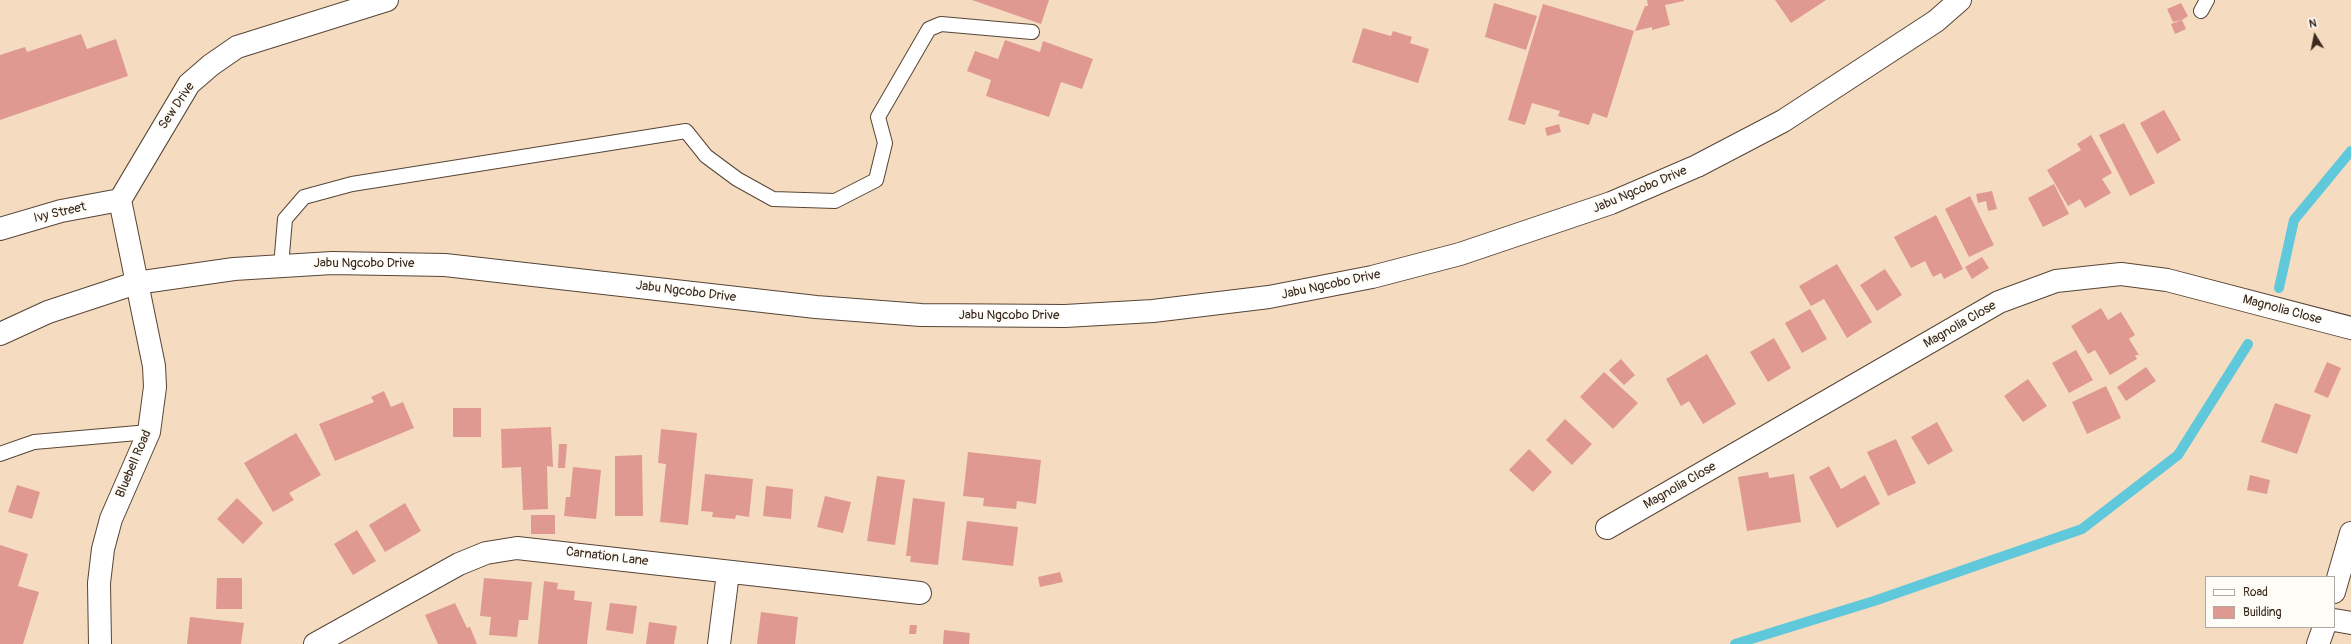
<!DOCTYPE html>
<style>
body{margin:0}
#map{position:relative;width:2351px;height:644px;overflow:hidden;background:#f5dcc1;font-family:Pangolin,sans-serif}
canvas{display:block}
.legend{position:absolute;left:2205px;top:576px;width:130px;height:52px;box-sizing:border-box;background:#fdfcf7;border:1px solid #afa8a0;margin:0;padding:5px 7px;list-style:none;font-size:12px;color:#3b2a1e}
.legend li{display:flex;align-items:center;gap:8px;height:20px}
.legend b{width:20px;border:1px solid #afa8a0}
.north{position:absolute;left:2295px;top:16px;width:40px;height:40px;-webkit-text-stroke:3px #fdfcf7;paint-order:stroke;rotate:350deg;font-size:11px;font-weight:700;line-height:16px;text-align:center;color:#3b2a1e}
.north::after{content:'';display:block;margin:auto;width:14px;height:18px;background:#3b2a1e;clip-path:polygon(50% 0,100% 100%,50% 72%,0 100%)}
</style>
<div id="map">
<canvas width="2351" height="644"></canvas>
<ul class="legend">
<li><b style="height:5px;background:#fff"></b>Road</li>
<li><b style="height:11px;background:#e09991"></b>Building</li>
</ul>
<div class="north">N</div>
</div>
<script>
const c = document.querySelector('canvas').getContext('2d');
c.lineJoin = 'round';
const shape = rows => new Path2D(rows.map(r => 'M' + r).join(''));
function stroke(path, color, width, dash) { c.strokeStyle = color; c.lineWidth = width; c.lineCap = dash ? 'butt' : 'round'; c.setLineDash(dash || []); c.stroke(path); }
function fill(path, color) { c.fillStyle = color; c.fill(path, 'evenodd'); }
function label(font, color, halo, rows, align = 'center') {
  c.font = font + ' Pangolin,sans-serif'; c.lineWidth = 4; c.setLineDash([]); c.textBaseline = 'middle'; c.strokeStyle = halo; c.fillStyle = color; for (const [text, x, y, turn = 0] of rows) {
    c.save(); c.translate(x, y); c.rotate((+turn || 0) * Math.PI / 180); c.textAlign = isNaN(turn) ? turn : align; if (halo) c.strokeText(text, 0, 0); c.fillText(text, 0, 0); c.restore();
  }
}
const stream = shape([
 [2279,288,2294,220,2351,151],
 [1735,644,1874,601,2082,529,2178,455,2248,344]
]);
const building = shape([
 [972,0,1049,0,1041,24],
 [1647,0,1684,0,1684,1,1665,5,1670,25,1652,30,1652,27,1635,31,1645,6,1648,6],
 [1775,0,1826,0,1791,23],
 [1494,3,1537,16,1526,50,1485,37],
 [2181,3,2188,16,2182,20,2186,29,2175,34,2171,24,2182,20,2173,22,2167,9],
 [1543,4,1634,31,1607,118,1593,113,1589,125,1558,116,1560,111,1532,103,1525,125,1508,120],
 [1363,28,1391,36,1393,31,1412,37,1410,43,1429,49,1418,83,1352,62],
 [81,34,87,49,116,39,128,76,0,120,0,55,25,47,27,52],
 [1005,40,1040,52,1043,41,1093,59,1082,89,1061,82,1049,117,986,96,991,80,967,71,975,51,998,59],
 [2164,110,2181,140,2157,154,2140,123],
 [2124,123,2155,183,2130,196,2099,135],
 [1559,124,1561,132,1547,136,1545,128],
 [2091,135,2112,173,2102,179,2111,193,2085,208,2080,199,2068,206,2047,170,2081,150,2077,144],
 [2054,184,2069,214,2043,227,2028,198],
 [1992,191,1997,209,1988,211,1986,201,1978,203,1976,194],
 [1970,196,1994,245,1969,257,1945,209],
 [1936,215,1963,269,1944,279,1941,273,1933,277,1925,261,1911,268,1894,237],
 [1982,257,1989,268,1972,279,1965,267],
 [1837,264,1872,322,1847,338,1824,299,1811,306,1799,286],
 [1885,269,1902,295,1877,311,1860,285],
 [2101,308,2108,320,2121,312,2135,335,2129,339,2139,355,2135,355,2137,359,2110,375,2095,350,2088,354,2071,326],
 [1810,309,1827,339,1802,353,1785,323],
 [1774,338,1791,368,1768,382,1750,352],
 [2076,350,2093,380,2069,393,2052,363],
 [1707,354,1736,404,1703,424,1689,401,1681,406,1666,379],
 [1621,359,1635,375,1624,385,1609,370],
 [2327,362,2341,368,2328,398,2314,392],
 [2146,367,2156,381,2126,401,2117,387],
 [1604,372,1638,403,1613,429,1580,397],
 [2028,379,2047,406,2023,422,2004,396],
 [2106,386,2121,418,2087,434,2072,402],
 [384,391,391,407,403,402,414,428,335,461,319,424,374,402,371,397],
 [2275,403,2311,415,2297,454,2261,442],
 [453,408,481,408,481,437,453,437],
 [1565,419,1592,444,1572,465,1546,440],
 [1937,422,1953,451,1928,465,1911,437],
 [551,427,553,467,547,466,548,509,523,510,521,467,502,468,501,429],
 [661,429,697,433,688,525,660,522,666,464,658,463],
 [296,433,321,475,289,493,294,500,273,512,244,463],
 [1896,439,1916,483,1888,496,1867,452],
 [559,444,567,444,565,468,558,468],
 [1529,449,1552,472,1533,492,1509,470],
 [968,452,1041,460,1036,504,1017,501,1016,509,983,506,984,498,963,496],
 [642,455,643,516,615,516,615,456],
 [1829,466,1841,489,1865,475,1880,504,1837,528,1809,477],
 [573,467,601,470,596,519,564,516,566,497,570,497],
 [1768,472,1769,478,1794,474,1801,522,1747,531,1738,477],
 [705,474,753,479,749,517,736,515,735,519,712,517,713,512,701,511],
 [2250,475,2270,480,2267,494,2247,490],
 [877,476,905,480,895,545,867,541],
 [17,485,40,492,32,519,8,512],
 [766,486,793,489,791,519,763,516],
 [825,496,851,502,843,533,817,527],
 [237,498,263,523,243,544,217,519],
 [913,498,945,502,938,565,910,562,911,556,906,556],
 [405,503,421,531,385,552,369,525],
 [531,515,555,515,555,534,531,534],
 [967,521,1018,527,1013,566,962,560],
 [357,530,376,561,353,575,334,544],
 [0,545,28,554,18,586,39,592,23,644,0,644],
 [1060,572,1063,582,1040,587,1038,577],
 [217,578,242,578,242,609,216,609],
 [484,578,532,582,528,620,519,620,517,637,489,635,491,617,480,616],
 [544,581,558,583,557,589,575,591,574,600,592,602,587,644,538,644],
 [455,603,467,628,470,627,477,644,438,644,425,615],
 [610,603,637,606,633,634,606,630],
 [761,612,798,617,795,644,757,644],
 [190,617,244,623,241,644,187,644],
 [649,622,677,626,674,644,646,644],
 [910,625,917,625,916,634,909,634],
 [944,630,970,633,969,644,943,644]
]);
const service = shape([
 [2201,11,2207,0],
 [281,266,285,219,304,197,352,184,686,131,706,156,737,179,773,199,835,201,876,180,885,143,878,117,929,29,941,24,1032,32],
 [0,454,34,442,149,432]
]);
const minor = shape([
 [0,229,61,211,120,200],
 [1607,528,1999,302,2056,281,2121,274,2167,280,2351,328],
 [2334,592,2351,533],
 [2334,620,2351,623],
 [100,644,99,583,103,549,111,519,149,432,155,387,154,366,120,200,189,84,211,65,237,47,387,0],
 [315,644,459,564,486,553,517,548,920,593],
 [719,644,728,573],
 [2318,644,2324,627]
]);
const secondary = shape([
 [0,334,48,312,136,283,234,269,332,263,445,265,816,307,921,315,1065,316,1153,311,1269,297,1372,277,1460,254,1611,203,1697,166,1783,121,1936,21,1960,0]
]);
const streetNames = [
 ["Sew Drive",177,106,-56],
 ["Jabu Ngcobo Drive",1640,190,-23],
 ["Ivy Street",60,213,-13],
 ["Jabu Ngcobo Drive",364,264],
 ["Jabu Ngcobo Drive",1331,285,-12],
 ["Jabu Ngcobo Drive",686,292,7],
 ["Magnolia Close",2282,310,15],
 ["Jabu Ngcobo Drive",1009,316],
 ["Magnolia Close",1960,325,-30],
 ["Bluebell Road",134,464,-67],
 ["Magnolia Close",1680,486,-30],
 ["Carnation Lane",607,557,7]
];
stroke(stream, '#60c8db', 10);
fill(building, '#e09991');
stroke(service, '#574536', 16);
stroke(minor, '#574536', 24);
stroke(secondary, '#574536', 24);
stroke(service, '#fff', 14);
stroke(minor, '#fff', 22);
stroke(secondary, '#fff', 22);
label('13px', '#3b2a1e', '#fdfcf7', streetNames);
</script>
